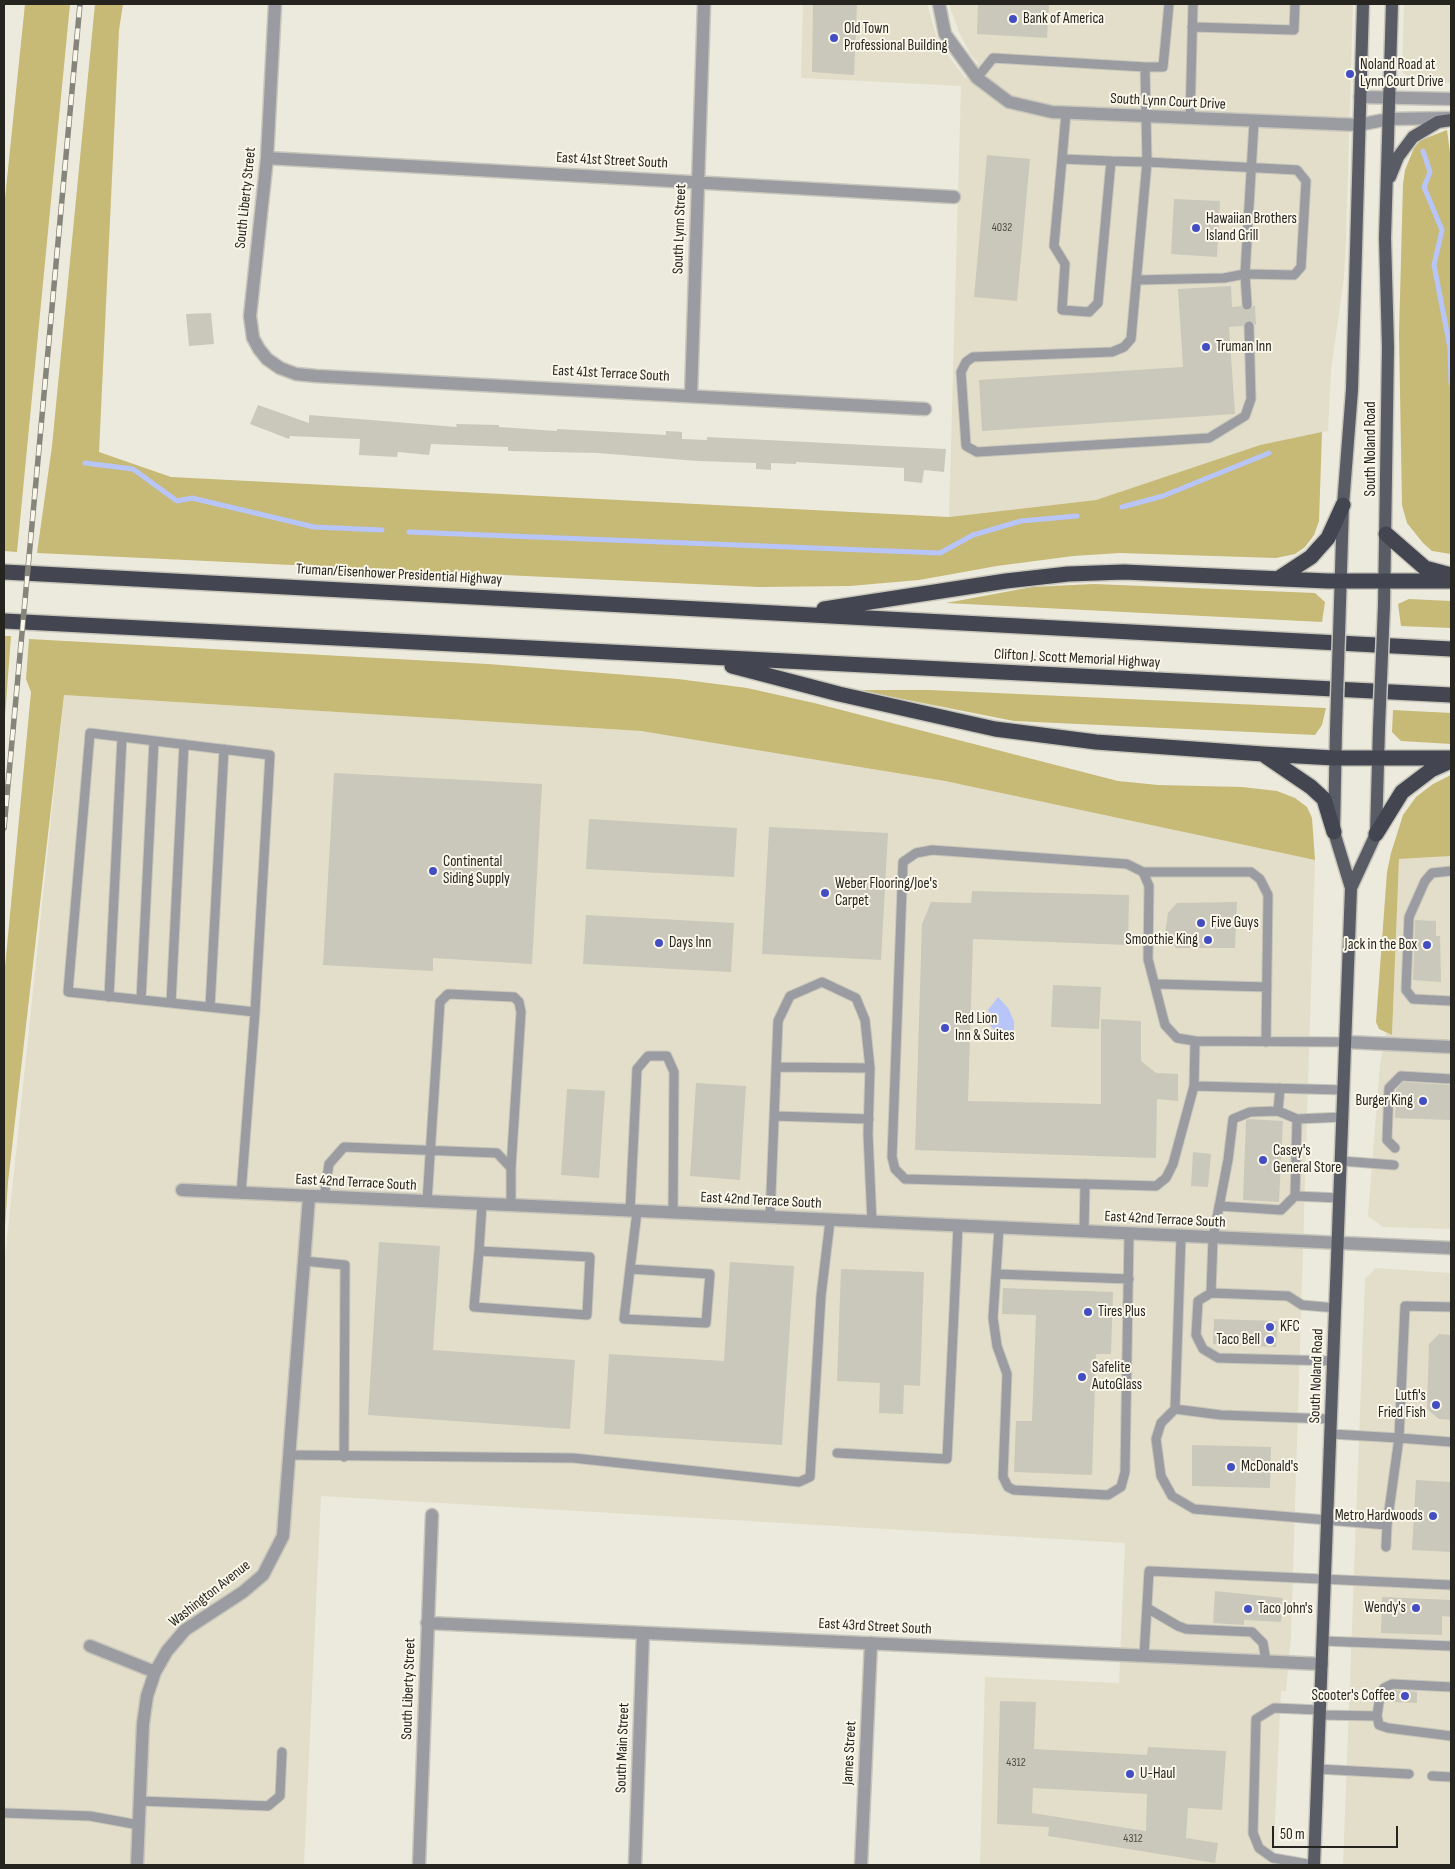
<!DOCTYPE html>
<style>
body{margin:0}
#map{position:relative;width:1455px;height:1869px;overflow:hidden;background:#eceadd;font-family:"Sofia Sans Condensed",sans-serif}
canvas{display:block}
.frame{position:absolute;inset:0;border:5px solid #25241f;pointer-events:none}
.scale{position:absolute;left:1272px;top:1826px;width:126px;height:22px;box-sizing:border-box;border:2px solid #25241f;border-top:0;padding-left:6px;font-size:15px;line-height:18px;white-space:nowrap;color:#25241f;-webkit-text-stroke:4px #faf7ea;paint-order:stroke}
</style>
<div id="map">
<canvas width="1455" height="1869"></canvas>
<div class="frame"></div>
<div class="scale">50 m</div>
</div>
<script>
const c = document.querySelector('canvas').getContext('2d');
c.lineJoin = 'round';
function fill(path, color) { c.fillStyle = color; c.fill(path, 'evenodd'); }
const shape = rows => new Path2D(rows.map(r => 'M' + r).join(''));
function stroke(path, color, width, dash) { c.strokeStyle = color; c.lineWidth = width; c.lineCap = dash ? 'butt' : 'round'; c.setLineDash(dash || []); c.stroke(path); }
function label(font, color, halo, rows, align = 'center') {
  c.font = font + ' "Sofia Sans Condensed",sans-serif'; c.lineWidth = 4; c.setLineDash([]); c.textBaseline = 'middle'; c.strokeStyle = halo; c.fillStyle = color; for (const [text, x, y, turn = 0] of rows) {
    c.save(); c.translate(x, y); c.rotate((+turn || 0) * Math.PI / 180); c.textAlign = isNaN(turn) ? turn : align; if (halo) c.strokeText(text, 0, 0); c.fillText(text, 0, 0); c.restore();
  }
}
const built = shape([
 [803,4,927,4,938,42,966,79,978,63,970,54,959,32,949,4,1353,4,1346,239,1344,278,1331,370,1328,431,1260,445,1096,500,949,517,961,86,801,78],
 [1404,4,1451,4,1451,83,1416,82,1402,72],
 [64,695,641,731,945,781,1315,860,1291,1637,1286,1691,1281,1691,1273,1865,980,1865,985,1677,1119,1683,1125,1543,321,1496,304,1865,4,1865,4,1267],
 [1451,856,1451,1229,1383,1227,1368,1216,1380,1064,1386,1032,1392,1035,1399,859],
 [1376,1268,1451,1273,1451,1865,1343,1865,1365,1279]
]);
const green = shape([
 [25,4,70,4,17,552,4,551,4,208],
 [95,4,123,4,119,30,99,452,171,477,949,517,1096,500,1260,445,1322,432,1319,521,1314,535,1305,547,1295,554,1276,558,1120,553,1073,556,997,566,919,580,850,586,759,587,37,553,52,446],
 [1447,130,1451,160,1451,554,1432,551,1423,543,1407,523,1402,505,1399,334,1403,184,1405,170,1414,148,1421,140],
 [1094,584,1315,593,1325,602,1322,622,946,603,1032,587],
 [1409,599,1451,601,1451,628,1401,626,1398,604],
 [4,636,11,636,4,730],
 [29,639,488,664,678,679,747,688,814,703,1118,781,1158,785,1242,787,1277,791,1295,798,1307,807,1312,818,1315,860,945,781,641,731,64,695,8,1182,4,1242,4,978,31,692,26,679],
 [857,690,930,690,1326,708,1322,725,1315,735,1014,721],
 [1393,710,1451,713,1451,744,1401,741,1392,732],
 [1451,775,1451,856,1399,859,1392,1035,1379,1029,1376,1022,1387,872,1391,853,1403,815,1416,797,1433,784]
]);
const water = shape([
 [998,997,1008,1008,1014,1021,1014,1034,1003,1040,990,1025,993,1018,988,1010]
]);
const stream = shape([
 [1423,151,1430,172,1424,187,1442,230,1434,265,1450,348,1451,384],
 [85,463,133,469,177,501,192,498,314,527,382,530],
 [1122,507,1163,496,1269,453],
 [409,532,940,553,973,535,1021,521,1077,516]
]);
const building = shape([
 [813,4,857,4,854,75,812,72],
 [978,4,1049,4,1047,38,977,34],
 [987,155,1030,159,1017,301,974,297],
 [1174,199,1220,201,1217,257,1171,254],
 [1231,286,1232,307,1241,306,1244,310,1248,311,1255,305,1256,325,1248,320,1243,326,1229,327,1235,414,982,431,979,380,1183,367,1178,289],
 [211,313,214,344,189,346,186,314],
 [258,405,309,423,309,415,457,427,456,424,499,425,499,427,557,431,557,429,666,435,666,431,682,432,682,439,707,440,707,437,946,449,944,472,924,470,922,483,904,481,904,468,796,462,796,464,771,463,771,470,756,469,756,463,698,461,597,453,508,451,508,447,431,444,429,455,398,452,397,457,359,455,360,439,290,436,289,439,250,424],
 [334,773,542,784,532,964,433,958,433,971,323,965],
 [589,819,737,828,734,877,586,869],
 [769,827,888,833,881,960,762,954],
 [972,891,1129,895,1128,945,973,939,968,1101,1101,1104,1101,1019,1141,1021,1141,1061,1156,1073,1178,1074,1178,1101,1157,1099,1156,1158,915,1150,922,924,931,902,971,903],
 [1237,902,1235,948,1176,948,1165,933,1168,913,1177,903],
 [586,915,734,923,731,972,583,964],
 [1415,920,1436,921,1436,936,1440,936,1441,982,1413,980],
 [1053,985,1101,987,1099,1029,1051,1027],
 [1403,1082,1451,1085,1451,1120,1395,1118,1396,1090],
 [696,1083,746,1086,740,1180,690,1176],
 [567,1089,605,1091,599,1178,561,1175],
 [1249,1119,1283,1121,1279,1202,1243,1200,1246,1120],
 [1193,1152,1211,1154,1208,1187,1191,1186],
 [379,1242,440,1246,433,1350,575,1360,570,1429,368,1415],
 [730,1262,794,1266,782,1445,604,1434,609,1354,724,1361],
 [841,1269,924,1272,920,1386,904,1385,903,1414,879,1413,880,1383,837,1381],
 [1003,1288,1113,1292,1111,1354,1096,1354,1092,1475,1014,1472,1016,1421,1032,1421,1036,1315,1002,1314],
 [1214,1319,1278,1321,1276,1347,1213,1344],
 [1439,1334,1451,1335,1451,1420,1439,1419,1427,1409,1429,1344],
 [1192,1445,1271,1447,1270,1488,1192,1486],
 [1416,1480,1451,1482,1451,1552,1412,1550],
 [1215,1591,1283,1598,1281,1622,1244,1620,1244,1625,1213,1623],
 [1382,1597,1451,1600,1451,1617,1442,1616,1442,1635,1381,1633],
 [1393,1690,1417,1692,1417,1703,1393,1702],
 [1000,1701,1036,1702,1034,1749,1147,1755,1148,1747,1226,1751,1222,1810,1188,1808,1186,1838,1218,1843,1215,1863,1048,1836,1049,1827,997,1824],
 [1033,1788,1147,1794,1146,1831,1032,1813]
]);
const lane = shape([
 [1192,27,1294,30,1295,4],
 [1145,67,1163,67,1169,4],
 [977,78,993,58,1145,67,1147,162,1131,339,1124,347,1112,352,973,357,966,362,961,372,966,446,977,452,1209,438,1245,416,1251,399,1249,326],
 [1190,119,1193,4],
 [1062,159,1066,113],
 [1111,161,1098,303,1089,312,1062,310,1065,264,1054,246,1062,159,1111,161,1147,162,1297,170,1306,181,1301,267,1294,275,1245,274,1224,278,1138,280],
 [1247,305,1245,274,1254,122],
 [1451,871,1432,873,1425,881,1409,917,1406,990,1413,999,1451,1001],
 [1143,872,1251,872,1260,879,1268,895,1266,1042],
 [1157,984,1267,987],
 [109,997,122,737],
 [141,1000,154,741],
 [171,1003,184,744],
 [210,1007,224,749],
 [1195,1041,1346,1042],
 [776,1067,870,1068],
 [1194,1086,1173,1164,1166,1178,1156,1186,905,1179,895,1169,892,1157,903,862,916,853,932,850,1127,864,1143,872,1149,886,1148,959,1165,1025,1177,1038,1195,1041,1194,1086,1344,1090],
 [1278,1111,1280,1088],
 [774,1116,869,1119],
 [1297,1119,1343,1117],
 [1395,1148,1387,1140,1389,1088,1401,1076,1451,1079],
 [1341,1161,1394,1165],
 [241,1194,255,1012,68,992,90,733,270,755,255,1012],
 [1295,1196,1340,1198],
 [324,1197,329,1164,344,1147,497,1153,511,1168,511,1206],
 [427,1202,440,1002,448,994,514,997,519,1002,521,1012,511,1168],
 [630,1211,637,1069,648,1056,667,1056,674,1072,673,1213],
 [770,1218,778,1021,790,996,822,982,856,998,865,1020,870,1068,868,1134,872,1222],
 [999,1228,993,1318,997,1346,1007,1374,1003,1477,1008,1487,1014,1490,1108,1495,1121,1487,1125,1472,1129,1234],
 [1084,1232,1085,1184],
 [479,1251,474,1307,587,1315,590,1257,479,1251,482,1205],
 [304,1261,345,1265,344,1457],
 [630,1269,624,1319,706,1323,710,1274,630,1269,637,1212],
 [996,1274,1129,1279],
 [1211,1293,1213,1238,1228,1160,1233,1119,1250,1112,1278,1111,1297,1119,1295,1196,1281,1210,1219,1206],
 [1334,1361,1218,1358,1203,1349,1196,1335,1198,1301,1211,1293,1288,1296,1302,1305,1336,1308],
 [1175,1409,1181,1237],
 [1331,1419,1221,1415,1175,1409,1161,1423,1156,1439,1161,1476,1172,1496,1194,1509,1387,1525],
 [1331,1434,1399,1438,1405,1306,1451,1307],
 [837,1453,947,1459,958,1226],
 [289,1455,573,1458,799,1482,810,1477,821,1296,830,1221],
 [1386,1547,1387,1525,1399,1438,1451,1442],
 [1147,1608,1178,1626,1186,1629,1252,1632,1263,1643,1266,1661],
 [1323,1641,1451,1646],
 [1144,1656,1149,1571,1451,1585],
 [1451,1687,1392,1684,1384,1688,1380,1696,1377,1716,1379,1725,1388,1728,1451,1736],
 [1320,1715,1377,1716],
 [1318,1769,1409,1774],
 [1432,1776,1451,1777],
 [140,1801,268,1806,280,1796,282,1752],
 [4,1813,90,1816,139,1825],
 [1313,1865,1273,1858,1259,1848,1253,1833,1256,1719,1274,1708,1320,1710]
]);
const street = shape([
 [275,4,267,158,250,316,253,338,259,349,267,359,280,368,296,374,316,376,925,409],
 [939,4,945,34,977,78,1009,102,1052,112,1358,125,1389,119,1449,118],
 [1360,97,1451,99],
 [267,158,954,197],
 [691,395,704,4],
 [1346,1042,1451,1047],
 [182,1190,1451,1248],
 [427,1623,1322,1664],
 [90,1646,155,1672],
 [137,1865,143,1724,147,1696,155,1672,167,1651,185,1630,243,1592,263,1575,283,1536,309,1197],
 [419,1865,432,1515],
 [635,1865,643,1633],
 [861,1865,871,1643]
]);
const primary = shape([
 [1390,177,1398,157,1413,137,1438,122,1451,120],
 [1340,603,1343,505,1352,390,1363,4],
 [1384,606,1388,347,1385,238,1392,4],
 [1351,888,1376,834,1379,728],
 [1314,1865,1351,888,1334,832,1336,729]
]);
const highway = shape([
 [1386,534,1425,568,1451,575],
 [4,572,1451,649],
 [1279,578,1311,557,1318,549,1328,538,1343,505],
 [824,609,1006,581,1068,574,1124,572,1328,581,1451,581],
 [4,621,1451,695],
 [732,666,839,694,995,729,1096,742,1263,754,1334,758,1451,758],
 [1264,755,1311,787,1324,799,1334,832],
 [1376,834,1402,792,1431,770,1451,761]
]);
const rail = shape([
 [4,828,80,4]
]);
const primaryBridge = shape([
 [1379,728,1384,606],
 [1336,729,1340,603]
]);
const markers = [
 [1013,19,5,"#444ec3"],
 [834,38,5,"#444ec3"],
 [1350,74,5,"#444ec3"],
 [1196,228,5,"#444ec3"],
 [1206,347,5,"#444ec3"],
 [433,871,5,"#444ec3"],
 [825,893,5,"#444ec3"],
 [1201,923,5,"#444ec3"],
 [1208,940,5,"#444ec3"],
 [659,943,5,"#444ec3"],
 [1427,945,5,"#444ec3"],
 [945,1028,5,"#444ec3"],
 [1423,1101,5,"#444ec3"],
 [1263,1160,5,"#444ec3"],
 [1088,1312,5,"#444ec3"],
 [1270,1327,5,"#444ec3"],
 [1270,1340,5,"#444ec3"],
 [1082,1377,5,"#444ec3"],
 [1436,1405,5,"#444ec3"],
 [1231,1467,5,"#444ec3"],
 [1433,1516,5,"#444ec3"],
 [1416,1608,5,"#444ec3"],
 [1248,1609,5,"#444ec3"],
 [1405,1696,5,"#444ec3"],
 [1130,1774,5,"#444ec3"]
];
const numberNames = [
 ["4032",1002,228],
 ["4312",1016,1763],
 ["4312",1133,1839]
];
const poiNames = [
 ["Bank of America",1023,19],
 ["Old Town",844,29],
 ["Professional Building",844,46],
 ["Noland Road at",1360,65],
 ["Lynn Court Drive",1360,82],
 ["Hawaiian Brothers",1206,219],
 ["Island Grill",1206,236],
 ["Truman Inn",1216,347],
 ["Continental",443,862],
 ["Siding Supply",443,879],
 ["Weber Flooring/Joe's",835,884],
 ["Carpet",835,901],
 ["Five Guys",1211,923],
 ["Smoothie King",1198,940,"right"],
 ["Days Inn",669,943],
 ["Jack in the Box",1417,945,"right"],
 ["Red Lion",955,1019],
 ["Inn & Suites",955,1036],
 ["Burger King",1413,1101,"right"],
 ["Casey's",1273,1151],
 ["General Store",1273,1168],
 ["Tires Plus",1098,1312],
 ["KFC",1280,1327],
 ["Taco Bell",1260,1340,"right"],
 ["Safelite",1092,1368],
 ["AutoGlass",1092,1385],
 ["Lutfi's",1426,1396,"right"],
 ["Fried Fish",1426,1413,"right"],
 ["McDonald's",1241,1467],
 ["Metro Hardwoods",1423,1516,"right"],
 ["Wendy's",1406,1608,"right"],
 ["Taco John's",1258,1609],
 ["Scooter's Coffee",1395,1696,"right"],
 ["U-Haul",1140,1774]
];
const streetNames = [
 ["South Lynn Court Drive",1168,102,3],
 ["East 41st Street South",612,161,3],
 ["South Liberty Street",246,198,-84],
 ["South Lynn Street",680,229,-88],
 ["East 41st Terrace South",611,374,3],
 ["South Noland Road",1371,449,-90],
 ["Truman/Eisenhower Presidential Highway",399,575,3],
 ["Clifton J. Scott Memorial Highway",1077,659,3],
 ["East 42nd Terrace South",356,1183,3],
 ["East 42nd Terrace South",761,1201,3],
 ["East 42nd Terrace South",1165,1220,3],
 ["South Noland Road",1317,1376,-88],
 ["Washington Avenue",210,1594,-38],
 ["East 43rd Street South",875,1627,3],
 ["South Liberty Street",409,1689,-88],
 ["South Main Street",623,1748,-88],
 ["James Street",850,1753,-87]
];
fill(built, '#e2deca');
fill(green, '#c7b976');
fill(water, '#b8c5f9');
stroke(stream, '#b8c5f9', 5);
fill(building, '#cac8bb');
stroke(lane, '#c8c6bb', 11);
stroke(street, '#c8c6bb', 15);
stroke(primary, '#c8c6bb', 15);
stroke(highway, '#c8c6bb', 18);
stroke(lane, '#9a9ca1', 9);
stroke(street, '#9a9ca1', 12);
stroke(primary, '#595c65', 12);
stroke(highway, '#434650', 15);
stroke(rail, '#86857c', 5.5);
stroke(rail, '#faf7ea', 4, [11]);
stroke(primaryBridge, '#c8c6bb', 15, []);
stroke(primaryBridge, '#595c65', 12);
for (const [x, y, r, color] of markers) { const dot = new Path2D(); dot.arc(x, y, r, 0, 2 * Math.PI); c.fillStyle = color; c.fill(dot); stroke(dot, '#faf7ea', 2); }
label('12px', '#4e4d46', null, numberNames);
label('15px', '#25241f', '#faf7ea', poiNames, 'left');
label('15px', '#25241f', '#faf7ea', streetNames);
</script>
